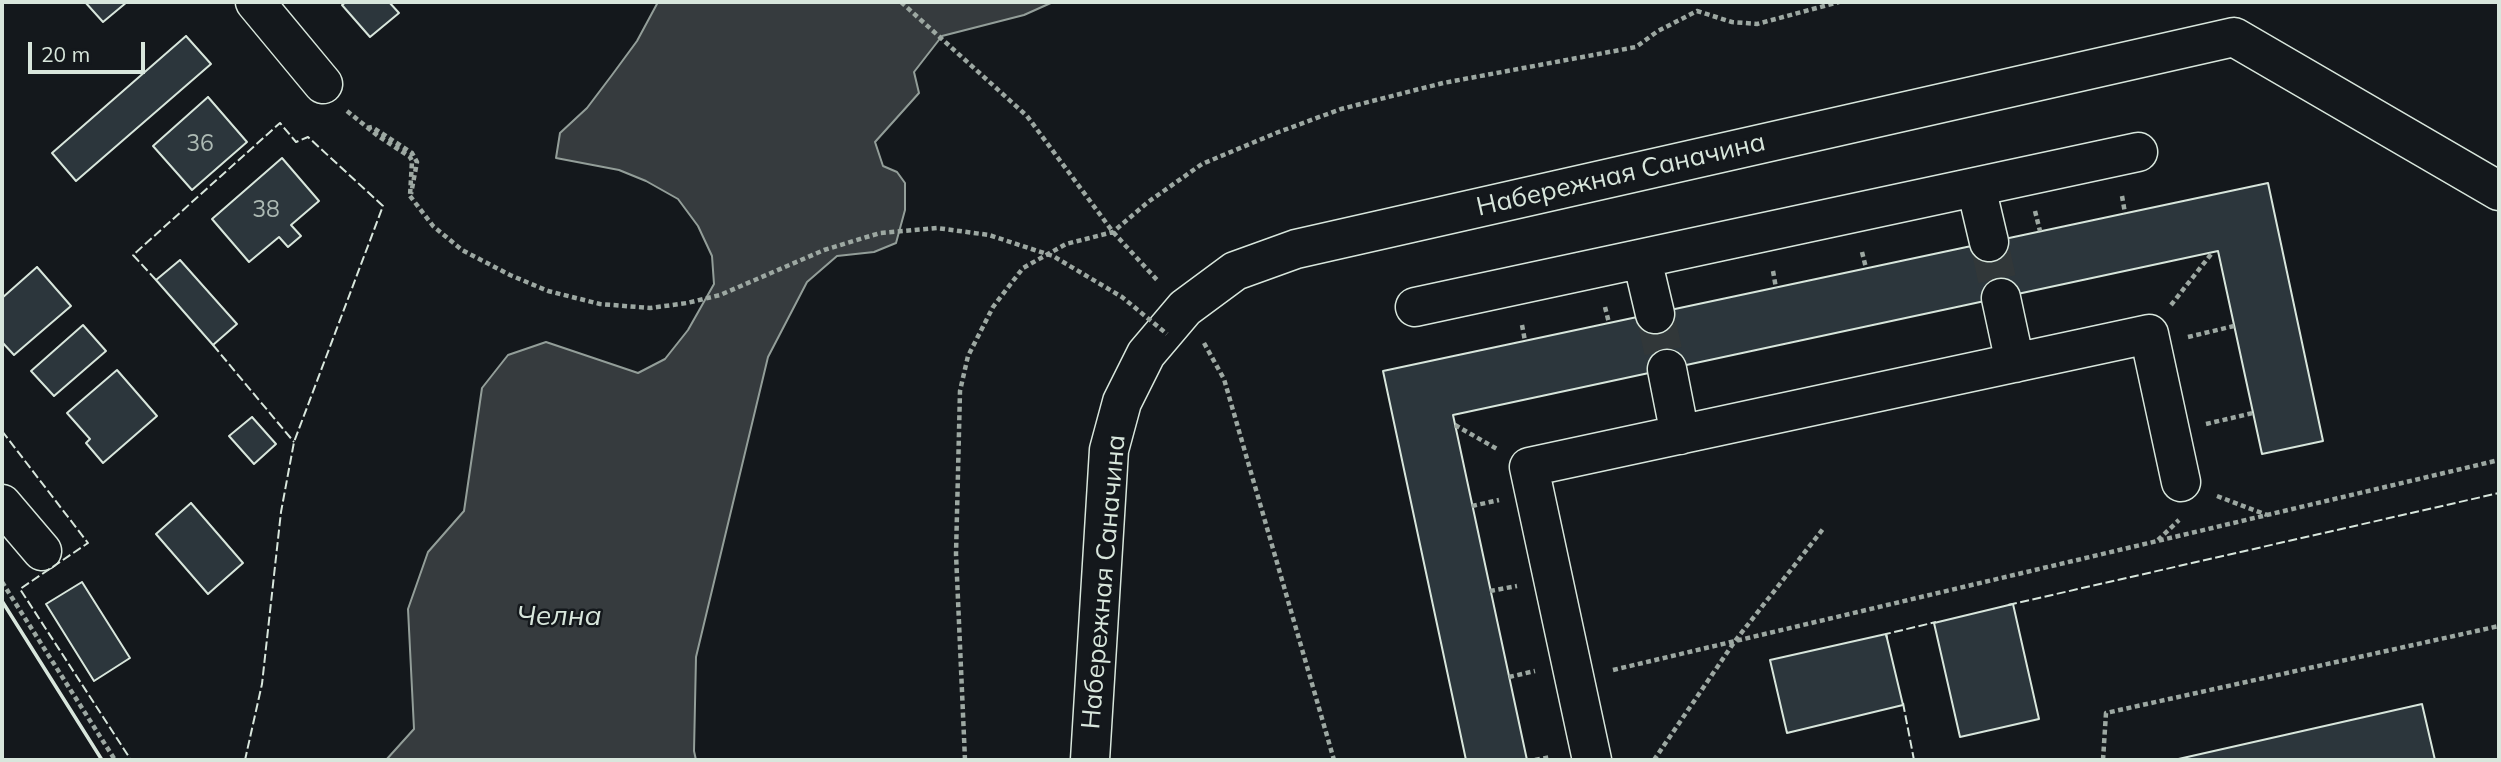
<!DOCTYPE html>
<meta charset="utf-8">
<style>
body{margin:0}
#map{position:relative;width:2501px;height:762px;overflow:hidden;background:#14181c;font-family:Mulish,sans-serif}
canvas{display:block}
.frame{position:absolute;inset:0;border:4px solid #d8e6dc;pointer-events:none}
.scale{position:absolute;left:28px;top:42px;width:117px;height:32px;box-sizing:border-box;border:4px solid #d8e6dc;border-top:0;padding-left:9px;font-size:21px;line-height:24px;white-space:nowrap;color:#d8e6dc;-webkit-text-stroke:5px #14181c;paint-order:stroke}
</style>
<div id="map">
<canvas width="2501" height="762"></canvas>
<div class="frame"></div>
<div class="scale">20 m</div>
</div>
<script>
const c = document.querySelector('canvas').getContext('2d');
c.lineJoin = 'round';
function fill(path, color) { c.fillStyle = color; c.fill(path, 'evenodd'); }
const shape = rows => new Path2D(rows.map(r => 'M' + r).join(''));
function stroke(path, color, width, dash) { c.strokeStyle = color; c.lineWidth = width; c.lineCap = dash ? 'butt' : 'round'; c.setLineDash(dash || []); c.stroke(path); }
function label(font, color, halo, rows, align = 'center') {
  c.font = font + ' Mulish,sans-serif'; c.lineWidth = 5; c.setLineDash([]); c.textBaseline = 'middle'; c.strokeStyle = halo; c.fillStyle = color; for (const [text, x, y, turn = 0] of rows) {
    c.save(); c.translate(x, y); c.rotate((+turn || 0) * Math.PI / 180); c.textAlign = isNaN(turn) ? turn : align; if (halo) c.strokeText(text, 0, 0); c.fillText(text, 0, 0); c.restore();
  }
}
const water = shape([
 [658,2,1053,2,1024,15,942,36,914,72,919,93,875,142,883,166,897,172,905,183,905,210,896,243,874,252,837,256,807,282,768,357,696,657,694,751,696,760,386,760,414,729,408,609,428,552,464,511,482,388,508,355,546,342,638,373,665,359,688,330,714,284,712,256,698,226,678,199,646,181,619,170,556,158,560,133,587,108,612,75,637,41,658,2]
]);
const building = shape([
 [85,2,127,2,103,22,85,2],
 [346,2,389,2,399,13,370,37,342,5,346,2],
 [186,36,211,64,76,181,52,153,186,36],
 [208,97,247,142,192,190,153,146,208,97],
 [282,158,319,201,291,225,301,236,288,247,279,237,249,262,212,219,282,158],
 [2268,183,2323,441,2262,454,2218,251,1453,415,1527,760,1466,760,1383,371,2268,183],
 [180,260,237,324,213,345,156,280,180,260],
 [37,267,71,306,14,355,2,342,2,298,37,267],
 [83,325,106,351,54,396,31,371,83,325],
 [117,370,157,416,103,463,86,443,90,439,67,413,117,370],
 [252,417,276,444,254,464,229,436,252,417],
 [191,503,243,563,208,594,156,534,191,503],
 [82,582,130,658,94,681,46,604,82,582],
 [2013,604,2039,719,1960,737,1934,623,2013,604],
 [1886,634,1903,705,1787,733,1770,660,1886,634],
 [2422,704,2435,760,2174,760,2422,704]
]);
const minorTunnel = shape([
 [1989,242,2001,298],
 [1655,314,1667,369]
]);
const path = shape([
 [901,2,1027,116,1113,232,1158,281],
 [347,111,378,136,410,157,412,161,410,196],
 [367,128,372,127,412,153,417,162,411,194],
 [2122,196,2125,213],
 [2035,211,2040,231],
 [1862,252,1866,268],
 [1773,271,1776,288],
 [2171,305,2212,253],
 [1605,307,1609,323],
 [1522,325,1525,341],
 [2188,337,2234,326],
 [1204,343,1224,379,1334,760],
 [2206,424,2253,413],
 [1455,425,1497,449],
 [2217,496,2267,515],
 [1472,506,1499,500],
 [2158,540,2179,520],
 [2,582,115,760],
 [1490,591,1517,586],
 [1613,670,2499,460],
 [1509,677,1535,671],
 [965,760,956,554,960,391,968,356,993,307,1023,268,1066,244,1113,232,1148,202,1202,164,1276,133,1341,109,1443,83,1636,47,1658,31,1697,11,1732,22,1757,24,1839,2],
 [1535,760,1551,757],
 [1654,760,1735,641,1823,529],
 [2103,760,2106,713,2499,626]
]);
const minor = shape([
 [255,2,323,84],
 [1976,187,1989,242],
 [1642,259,1655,314],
 [2001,298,2015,363],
 [1415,307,2138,152],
 [1667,369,1680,435],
 [2,504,42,551],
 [1090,760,1109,450,1122,402,1146,354,1185,308,1235,271,1296,249,2234,37,2499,191],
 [1592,760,1529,467,2149,334,2181,482]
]);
const pathBridge = shape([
 [410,196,433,226,462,250,510,275,548,291,600,304,650,308,687,303,720,295,824,250,880,233,937,228,989,235,1053,256,1122,297,1167,334]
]);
const fence = shape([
 [156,280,133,255,280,123,296,142,308,137,383,206,294,442,281,512,262,684,245,760],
 [213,345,294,442],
 [2,431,88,543,20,589,131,760],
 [2008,605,2499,493],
 [1887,638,1886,634,1936,622],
 [1903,703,1914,760]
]);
const wall = shape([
 [2,601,102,760]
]);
const numberNames = [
 ["36",200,144],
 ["38",266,210]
];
const streetNames = [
 ["Набережная Саначина",1621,175,-13],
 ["Набережная Саначина",1104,582,-85]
];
const waterNames = [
 ["Челна",559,617]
];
fill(water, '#363b3e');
stroke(water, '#939e99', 2);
fill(building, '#2c363c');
stroke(building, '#d8e6dc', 2);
stroke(minorTunnel, '#313739', 38, [38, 19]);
stroke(minor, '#d8e6dc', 41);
stroke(path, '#9da8a2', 4.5, [5, 3.5]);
stroke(minor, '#14181c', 38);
stroke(pathBridge, '#9da8a2', 4.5, [5, 3.5]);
stroke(fence, '#d8e6dc', 2, [9, 3.5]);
stroke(wall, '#d8e6dc', 3.5);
label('23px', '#adbab4', null, numberNames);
label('26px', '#d8e6dc', '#14181c', streetNames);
label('italic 28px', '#d8e6dc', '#14181c', waterNames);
</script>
